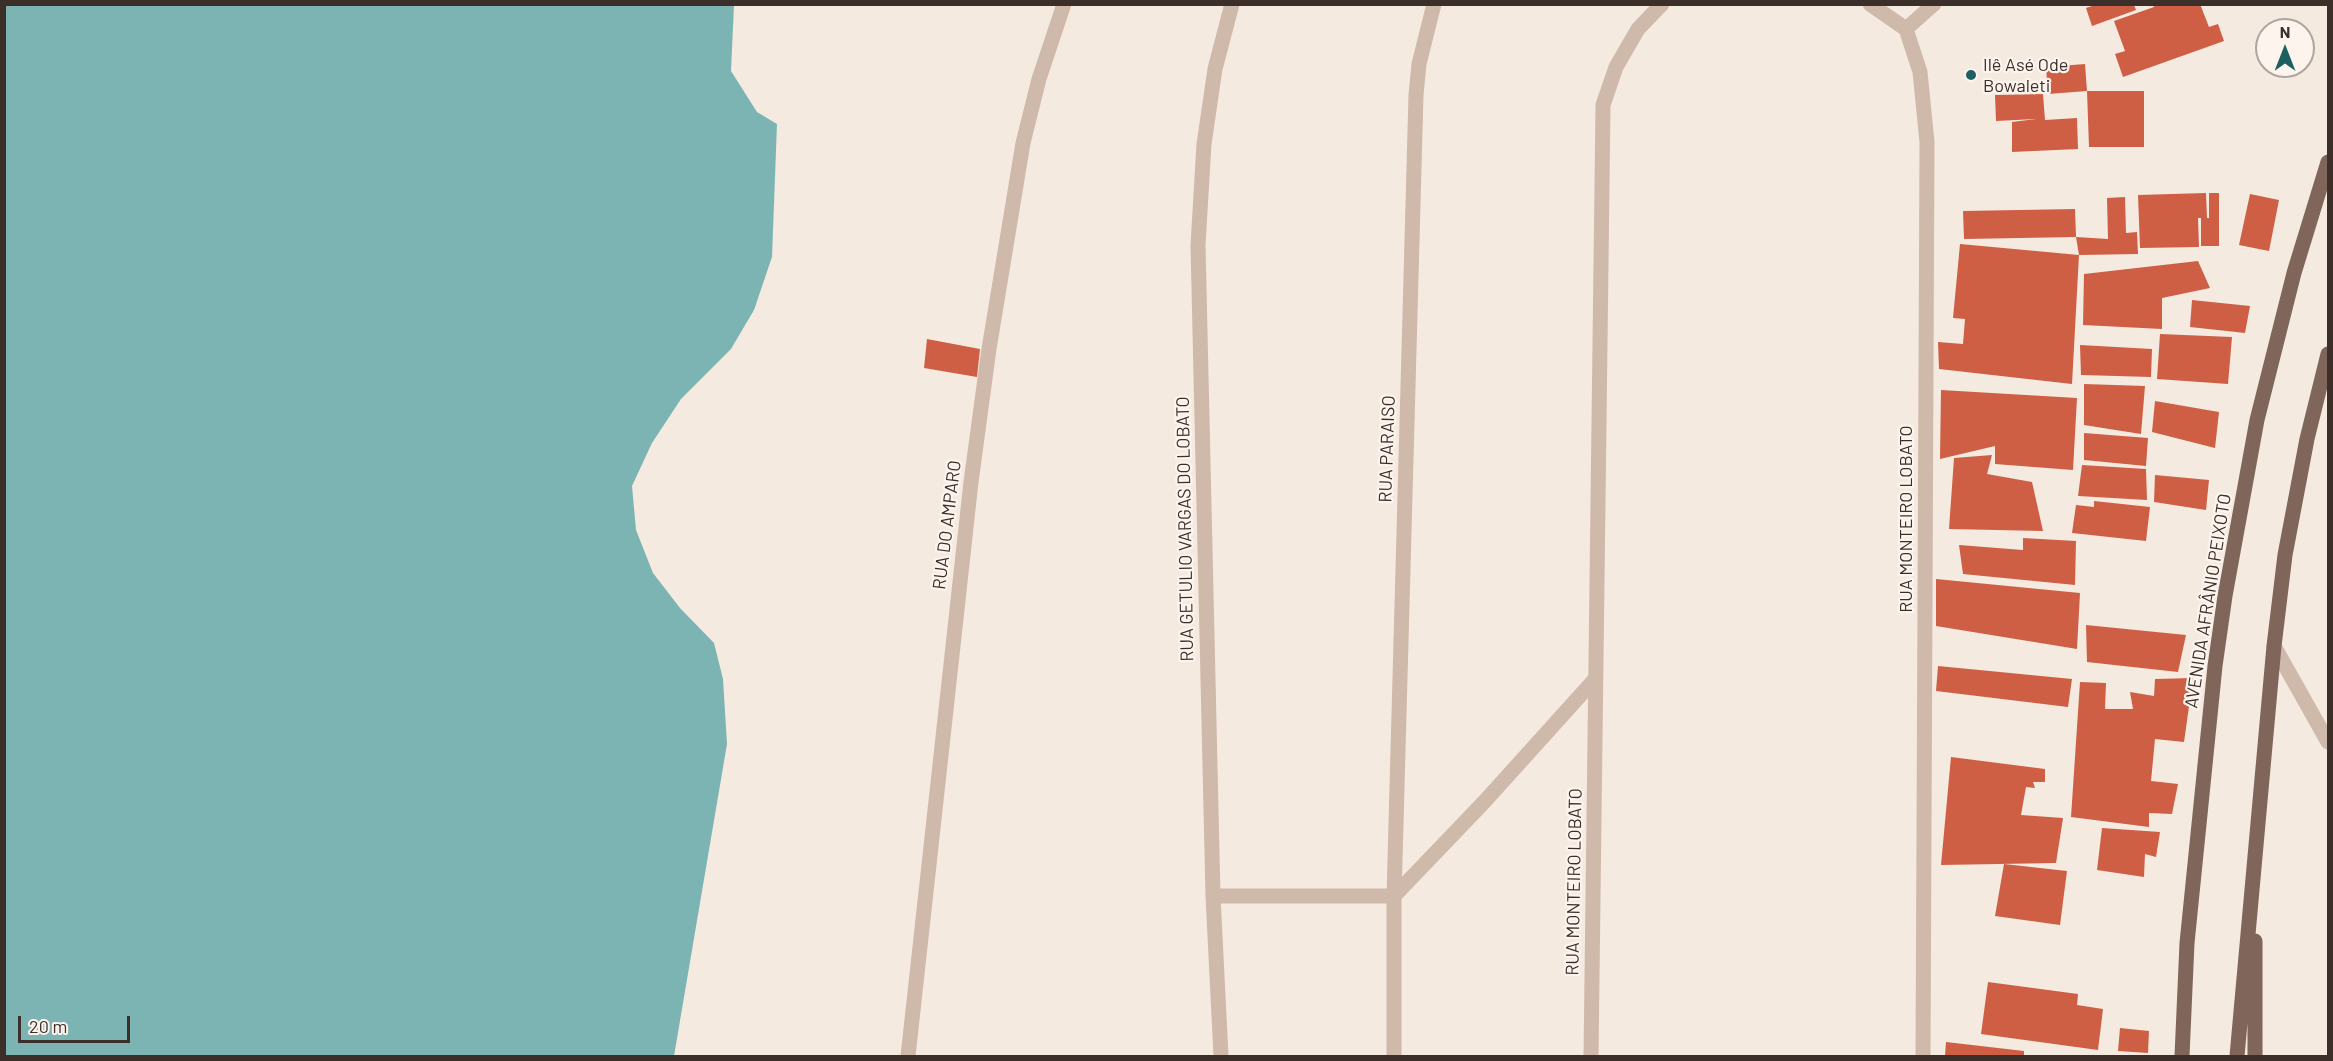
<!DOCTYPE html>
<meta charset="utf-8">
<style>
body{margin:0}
#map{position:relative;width:2333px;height:1061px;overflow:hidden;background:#f5eae0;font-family:Barlow,sans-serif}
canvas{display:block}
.frame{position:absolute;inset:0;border:6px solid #3c2f2a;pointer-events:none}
.north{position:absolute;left:2255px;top:18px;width:60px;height:60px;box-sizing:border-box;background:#fcf4ed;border:2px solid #afa59f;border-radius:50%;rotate:0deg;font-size:16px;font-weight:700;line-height:24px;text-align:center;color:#3c2f2a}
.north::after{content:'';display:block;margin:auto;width:21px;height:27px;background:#1c6061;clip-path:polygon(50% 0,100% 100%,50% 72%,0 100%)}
.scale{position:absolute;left:18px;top:1016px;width:112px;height:27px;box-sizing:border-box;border:3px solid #3c2f2a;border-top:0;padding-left:8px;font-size:18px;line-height:21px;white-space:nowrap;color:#3c2f2a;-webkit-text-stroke:4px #fcf4ed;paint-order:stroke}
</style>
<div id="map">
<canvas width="2333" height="1061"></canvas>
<div class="frame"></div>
<div class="north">N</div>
<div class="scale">20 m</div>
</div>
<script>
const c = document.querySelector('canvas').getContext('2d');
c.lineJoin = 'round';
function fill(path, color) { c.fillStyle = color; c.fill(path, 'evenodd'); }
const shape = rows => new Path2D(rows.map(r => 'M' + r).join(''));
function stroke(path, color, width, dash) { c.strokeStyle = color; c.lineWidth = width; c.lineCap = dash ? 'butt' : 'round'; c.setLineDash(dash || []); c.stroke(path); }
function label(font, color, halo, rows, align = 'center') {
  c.font = font + ' Barlow,sans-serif'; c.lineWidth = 4.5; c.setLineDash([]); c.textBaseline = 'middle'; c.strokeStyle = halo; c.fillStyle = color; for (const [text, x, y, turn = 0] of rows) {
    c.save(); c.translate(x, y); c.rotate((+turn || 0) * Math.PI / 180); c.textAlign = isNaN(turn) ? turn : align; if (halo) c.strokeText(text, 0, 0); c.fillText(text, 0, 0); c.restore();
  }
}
const water = shape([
 [5,4,734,5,731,71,757,112,777,124,772,257,754,310,731,349,681,399,652,443,632,486,636,530,653,573,680,608,714,643,723,679,727,744,674,1056,5,1056]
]);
const building = shape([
 [2153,4,2200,4,2209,27,2218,24,2224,41,2123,77,2115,54,2125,51,2114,21,2154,7],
 [2095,5,2134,5,2136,10,2092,26,2086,8],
 [2085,64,2087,91,2048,94,2046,67],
 [2087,91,2144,91,2144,147,2089,147],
 [2043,94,2045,120,2077,118,2078,149,2012,152,2012,122,2036,119,1996,121,1995,95],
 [2206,193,2207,218,2209,218,2209,193,2219,193,2219,246,2201,246,2201,218,2198,218,2199,247,2140,248,2138,195],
 [2250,194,2279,200,2269,251,2239,245],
 [2125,197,2126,233,2137,232,2138,254,2079,255,2076,237,2108,239,2107,198],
 [2075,209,2076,237,1964,239,1963,211],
 [1960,244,2079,255,2072,384,1939,369,1938,342,1963,344,1965,319,1953,318],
 [2198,261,2210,288,2162,298,2162,329,2083,325,2084,274],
 [2192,300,2250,306,2245,333,2190,327],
 [2160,334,2232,337,2228,384,2157,379],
 [927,339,980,349,977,377,924,368],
 [2080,345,2152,349,2151,377,2081,375],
 [2084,384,2145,386,2141,434,2084,425],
 [1941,390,2077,398,2073,470,1995,464,1995,446,1940,459],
 [2155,401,2219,412,2215,448,2152,432],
 [2084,433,2148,438,2146,466,2084,460],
 [1992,455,1987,474,2032,482,2043,531,1949,529,1954,458],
 [2082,465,2146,469,2147,500,2078,496],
 [2155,475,2209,480,2206,510,2154,502],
 [2094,501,2150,507,2146,541,2072,533,2076,505,2094,507],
 [2023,538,2076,541,2075,585,1963,574,1959,545,2023,550],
 [1936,579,2080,593,2077,649,1936,626],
 [2086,625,2186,635,2178,672,2087,662],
 [1938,666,2072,679,2068,707,1936,691],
 [2193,678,2184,742,2155,739,2151,781,2178,784,2172,814,2149,813,2149,827,2071,817,2080,682,2106,683,2105,709,2133,709,2130,692,2154,696,2155,679],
 [1951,757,2045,769,2045,782,2033,782,2035,788,2026,787,2021,815,2063,818,2056,863,1941,865],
 [2102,828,2160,832,2156,857,2145,854,2144,877,2097,870],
 [2004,864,2067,871,2060,925,1995,916],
 [1988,982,2078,994,2077,1005,2103,1009,2098,1050,1981,1034],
 [2120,1028,2149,1031,2148,1053,2118,1051],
 [1946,1042,2024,1051,2024,1056,1945,1056]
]);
const lane = shape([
 [2274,646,2328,742]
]);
const street = shape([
 [1870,4,1906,29,1920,72,1927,142,1923,1056],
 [1906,29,1934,4],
 [1213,896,1394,896,1485,801,1596,678],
 [908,1056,971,482,989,349,1023,143,1039,79,1064,4],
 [1221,1056,1213,896,1198,245,1204,144,1215,69,1232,4],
 [1394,1056,1394,896,1416,95,1419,64,1434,4],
 [1591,1056,1603,105,1616,67,1638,29,1662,4]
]);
const primary = shape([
 [2255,941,2255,1056],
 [2182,1056,2187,943,2215,666,2225,596,2257,420,2294,273,2328,162],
 [2237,1056,2274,646,2285,555,2307,439,2328,354]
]);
const markers = [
 [1971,75,6,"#1c6061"]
];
const poiNames = [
 ["Ilê Asé Ode",1983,65],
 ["Bowaleti",1983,86]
];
const streetNames = [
 ["RUA PARAISO",1387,449,-88],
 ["RUA MONTEIRO LOBATO",1906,519,-90],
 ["RUA DO AMPARO",947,525,-83],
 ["RUA GETULIO VARGAS DO LOBATO",1185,529,-91],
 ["AVENIDA AFRÂNIO PEIXOTO",2208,601,-81],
 ["RUA MONTEIRO LOBATO",1574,882,-89]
];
fill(water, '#7cb4b4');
fill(building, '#ce5f45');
stroke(lane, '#cfb9aa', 15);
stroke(street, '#cfb9aa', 15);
stroke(primary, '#7f655a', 15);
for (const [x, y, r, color] of markers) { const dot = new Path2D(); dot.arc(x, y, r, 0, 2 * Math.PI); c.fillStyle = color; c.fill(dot); stroke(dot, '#fcf4ed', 2); }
label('18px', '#3c2f2a', '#fcf4ed', poiNames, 'left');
label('18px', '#3c2f2a', '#fcf4ed', streetNames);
</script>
